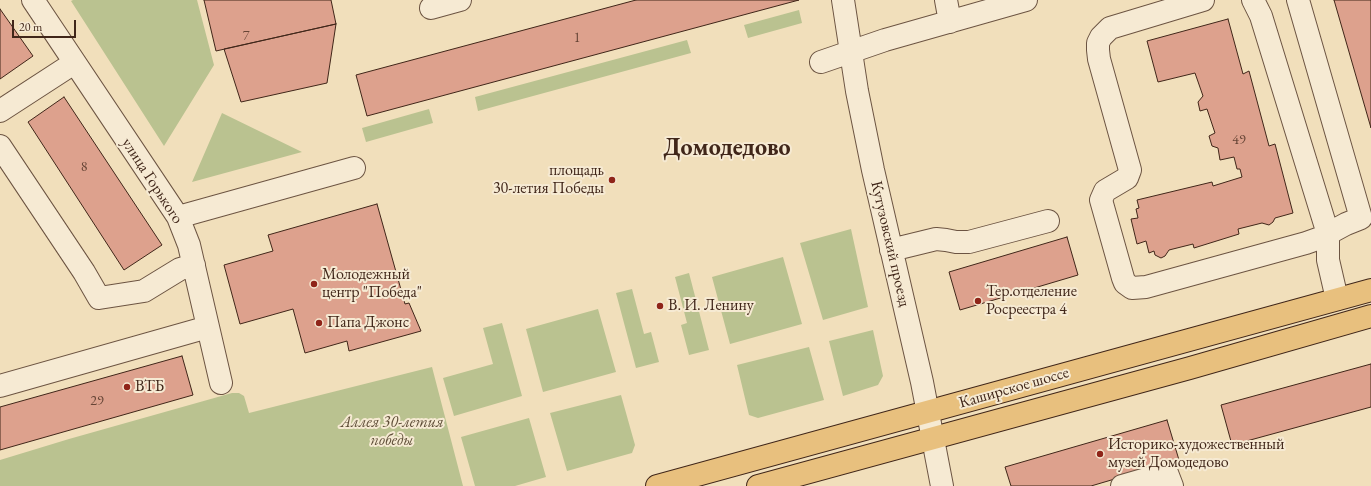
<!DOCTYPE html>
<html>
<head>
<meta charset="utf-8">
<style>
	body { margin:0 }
	#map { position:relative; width:1371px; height:486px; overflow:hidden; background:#f1dfbb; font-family:"EB Garamond",serif }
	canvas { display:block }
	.scale { position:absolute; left:12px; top:20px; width:64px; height:18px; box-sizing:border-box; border:2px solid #402619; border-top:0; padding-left:5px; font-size:12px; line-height:14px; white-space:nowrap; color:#402619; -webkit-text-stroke:3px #f6ead3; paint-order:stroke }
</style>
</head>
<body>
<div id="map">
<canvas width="1371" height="486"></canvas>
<div class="scale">20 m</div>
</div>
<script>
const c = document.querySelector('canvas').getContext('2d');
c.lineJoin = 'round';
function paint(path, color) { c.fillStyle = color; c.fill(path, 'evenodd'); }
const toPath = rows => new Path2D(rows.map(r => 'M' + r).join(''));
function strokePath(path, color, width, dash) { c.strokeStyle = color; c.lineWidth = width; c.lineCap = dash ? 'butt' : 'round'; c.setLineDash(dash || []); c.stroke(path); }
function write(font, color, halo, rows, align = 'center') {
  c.font = font + ' "EB Garamond",serif'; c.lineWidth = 4; c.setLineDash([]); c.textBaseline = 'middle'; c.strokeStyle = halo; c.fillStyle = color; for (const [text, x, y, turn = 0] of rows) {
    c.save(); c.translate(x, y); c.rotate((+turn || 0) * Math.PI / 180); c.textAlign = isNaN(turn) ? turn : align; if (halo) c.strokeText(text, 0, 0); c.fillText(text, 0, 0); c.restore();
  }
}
const green = toPath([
	[73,0,197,0,214,65,164,146,71,1],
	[799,10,802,23,748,38,744,25],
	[687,40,691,53,478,111,475,97],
	[429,109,433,123,366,142,362,128],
	[222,113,302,152,192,182],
	[851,229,868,307,823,320,800,243],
	[783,257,802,324,730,344,712,277],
	[689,273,709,350,689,355,681,325,687,323,675,277],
	[632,289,644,334,651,332,659,362,636,368,616,293],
	[598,309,616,372,543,392,526,329],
	[502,323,522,396,454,416,443,378,493,364,483,328],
	[873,330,883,376,878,385,843,396,829,341],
	[809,347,824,400,758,418,749,415,737,365],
	[432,367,463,486,0,486,0,460,69,439,232,393,239,393,244,396,249,413],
	[621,395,635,445,632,453,567,471,550,413],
	[529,418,546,477,515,486,475,486,461,437]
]);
const building = toPath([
	[204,0,331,0,336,24,216,51,204,0],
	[636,0,799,0,367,116,356,75,636,0],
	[1334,0,1371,0,1371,128,1334,0],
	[0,9,33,56,0,79,0,9],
	[1228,19,1243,74,1249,71,1269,146,1275,144,1293,213,1275,218,1273,222,1269,225,1262,223,1238,229,1239,234,1194,248,1193,244,1169,250,1165,256,1161,258,1155,255,1154,251,1149,253,1146,241,1137,244,1131,219,1138,218,1136,209,1139,208,1137,200,1212,182,1213,186,1242,177,1240,169,1237,169,1234,157,1220,160,1218,148,1212,146,1209,136,1215,133,1207,109,1200,111,1198,102,1203,96,1195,73,1158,82,1147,41,1228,19],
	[336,24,327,83,241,102,224,49,336,24],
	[64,97,162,245,124,270,28,122,64,97],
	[377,204,405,304,409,303,421,331,349,351,347,341,305,353,293,309,240,324,224,265,273,251,268,235,377,204],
	[1067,237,1078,275,960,310,949,272,1067,237],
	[182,356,193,395,0,450,0,407,182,356],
	[1371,364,1371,407,1232,445,1221,405,1371,364],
	[1167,420,1179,460,1091,486,1011,486,1005,467,1167,420]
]);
const minor = toPath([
	[33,0,178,217,189,245,221,383],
	[843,0,857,91,873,170,922,382,942,486],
	[946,0,950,22],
	[1203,0,1110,28,1101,37,1098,43,1098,50,1099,59,1130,170,1127,178,1105,191,1101,200,1123,278,1125,283,1132,288,1146,287,1306,243,1320,238,1346,224,1361,218,1298,0],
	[1253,0,1261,16,1328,234,1328,260,1337,299],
	[431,8,460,0],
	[821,62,885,40,1026,0],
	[0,111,74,63],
	[0,146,84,272,99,298,144,291,180,269,194,265],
	[178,217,354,168],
	[891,250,936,239,946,240,956,242,969,242,1048,221],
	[0,386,208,327],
	[1122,486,1167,473,1172,486]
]);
const major = toPath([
	[657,486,1371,290],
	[758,486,1190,368,1371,316]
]);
const markers = [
	[612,180,4,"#8f2418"],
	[314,284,4,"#8f2418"],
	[978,301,4,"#8f2418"],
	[660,306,4,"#8f2418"],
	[319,323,4,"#8f2418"],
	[127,387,4,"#8f2418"],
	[1100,454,4,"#8f2418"]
];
const numberNames = [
	["7",246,36],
	["1",577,38],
	["49",1239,140],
	["8",84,167],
	["29",97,401]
];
const poiNames = [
	["площадь",604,171,"right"],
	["30-летия Победы",604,189,"right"],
	["Молодежный",322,275],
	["центр \"Победа\"",322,293],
	["Тер.отделение",986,292],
	["Росреестра 4",986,310],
	["В. И. Ленину",668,306],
	["Папа Джонс",327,323],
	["ВТБ",135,387],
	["Историко-художественный",1108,445],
	["музей Домодедово",1108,463]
];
const streetNames = [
	["улица Горького",152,181,57],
	["Кутузовский проезд",890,244,77],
	["Каширское шоссе",1014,388,-16]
];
const parkNames = [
	["Аллея 30-летия",392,423],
	["победы",392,441]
];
const townNames = [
	["Домодедово",727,148]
];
paint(green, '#bac290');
paint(building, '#dda18d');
strokePath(building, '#402619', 1);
strokePath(minor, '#6c5442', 24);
strokePath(major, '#402619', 24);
strokePath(minor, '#f6ead3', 22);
strokePath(major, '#e8c07e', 22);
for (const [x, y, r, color] of markers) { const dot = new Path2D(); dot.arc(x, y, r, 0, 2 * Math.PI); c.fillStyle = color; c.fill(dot); strokePath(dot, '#f6ead3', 1.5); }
write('14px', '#674536', null, numberNames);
write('16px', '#402619', '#f6ead3', poiNames, 'left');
write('16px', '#402619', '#f6ead3', streetNames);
write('italic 16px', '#5e4d37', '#f6ead3', parkNames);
write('bold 24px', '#402619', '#f6ead3', townNames);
</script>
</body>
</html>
